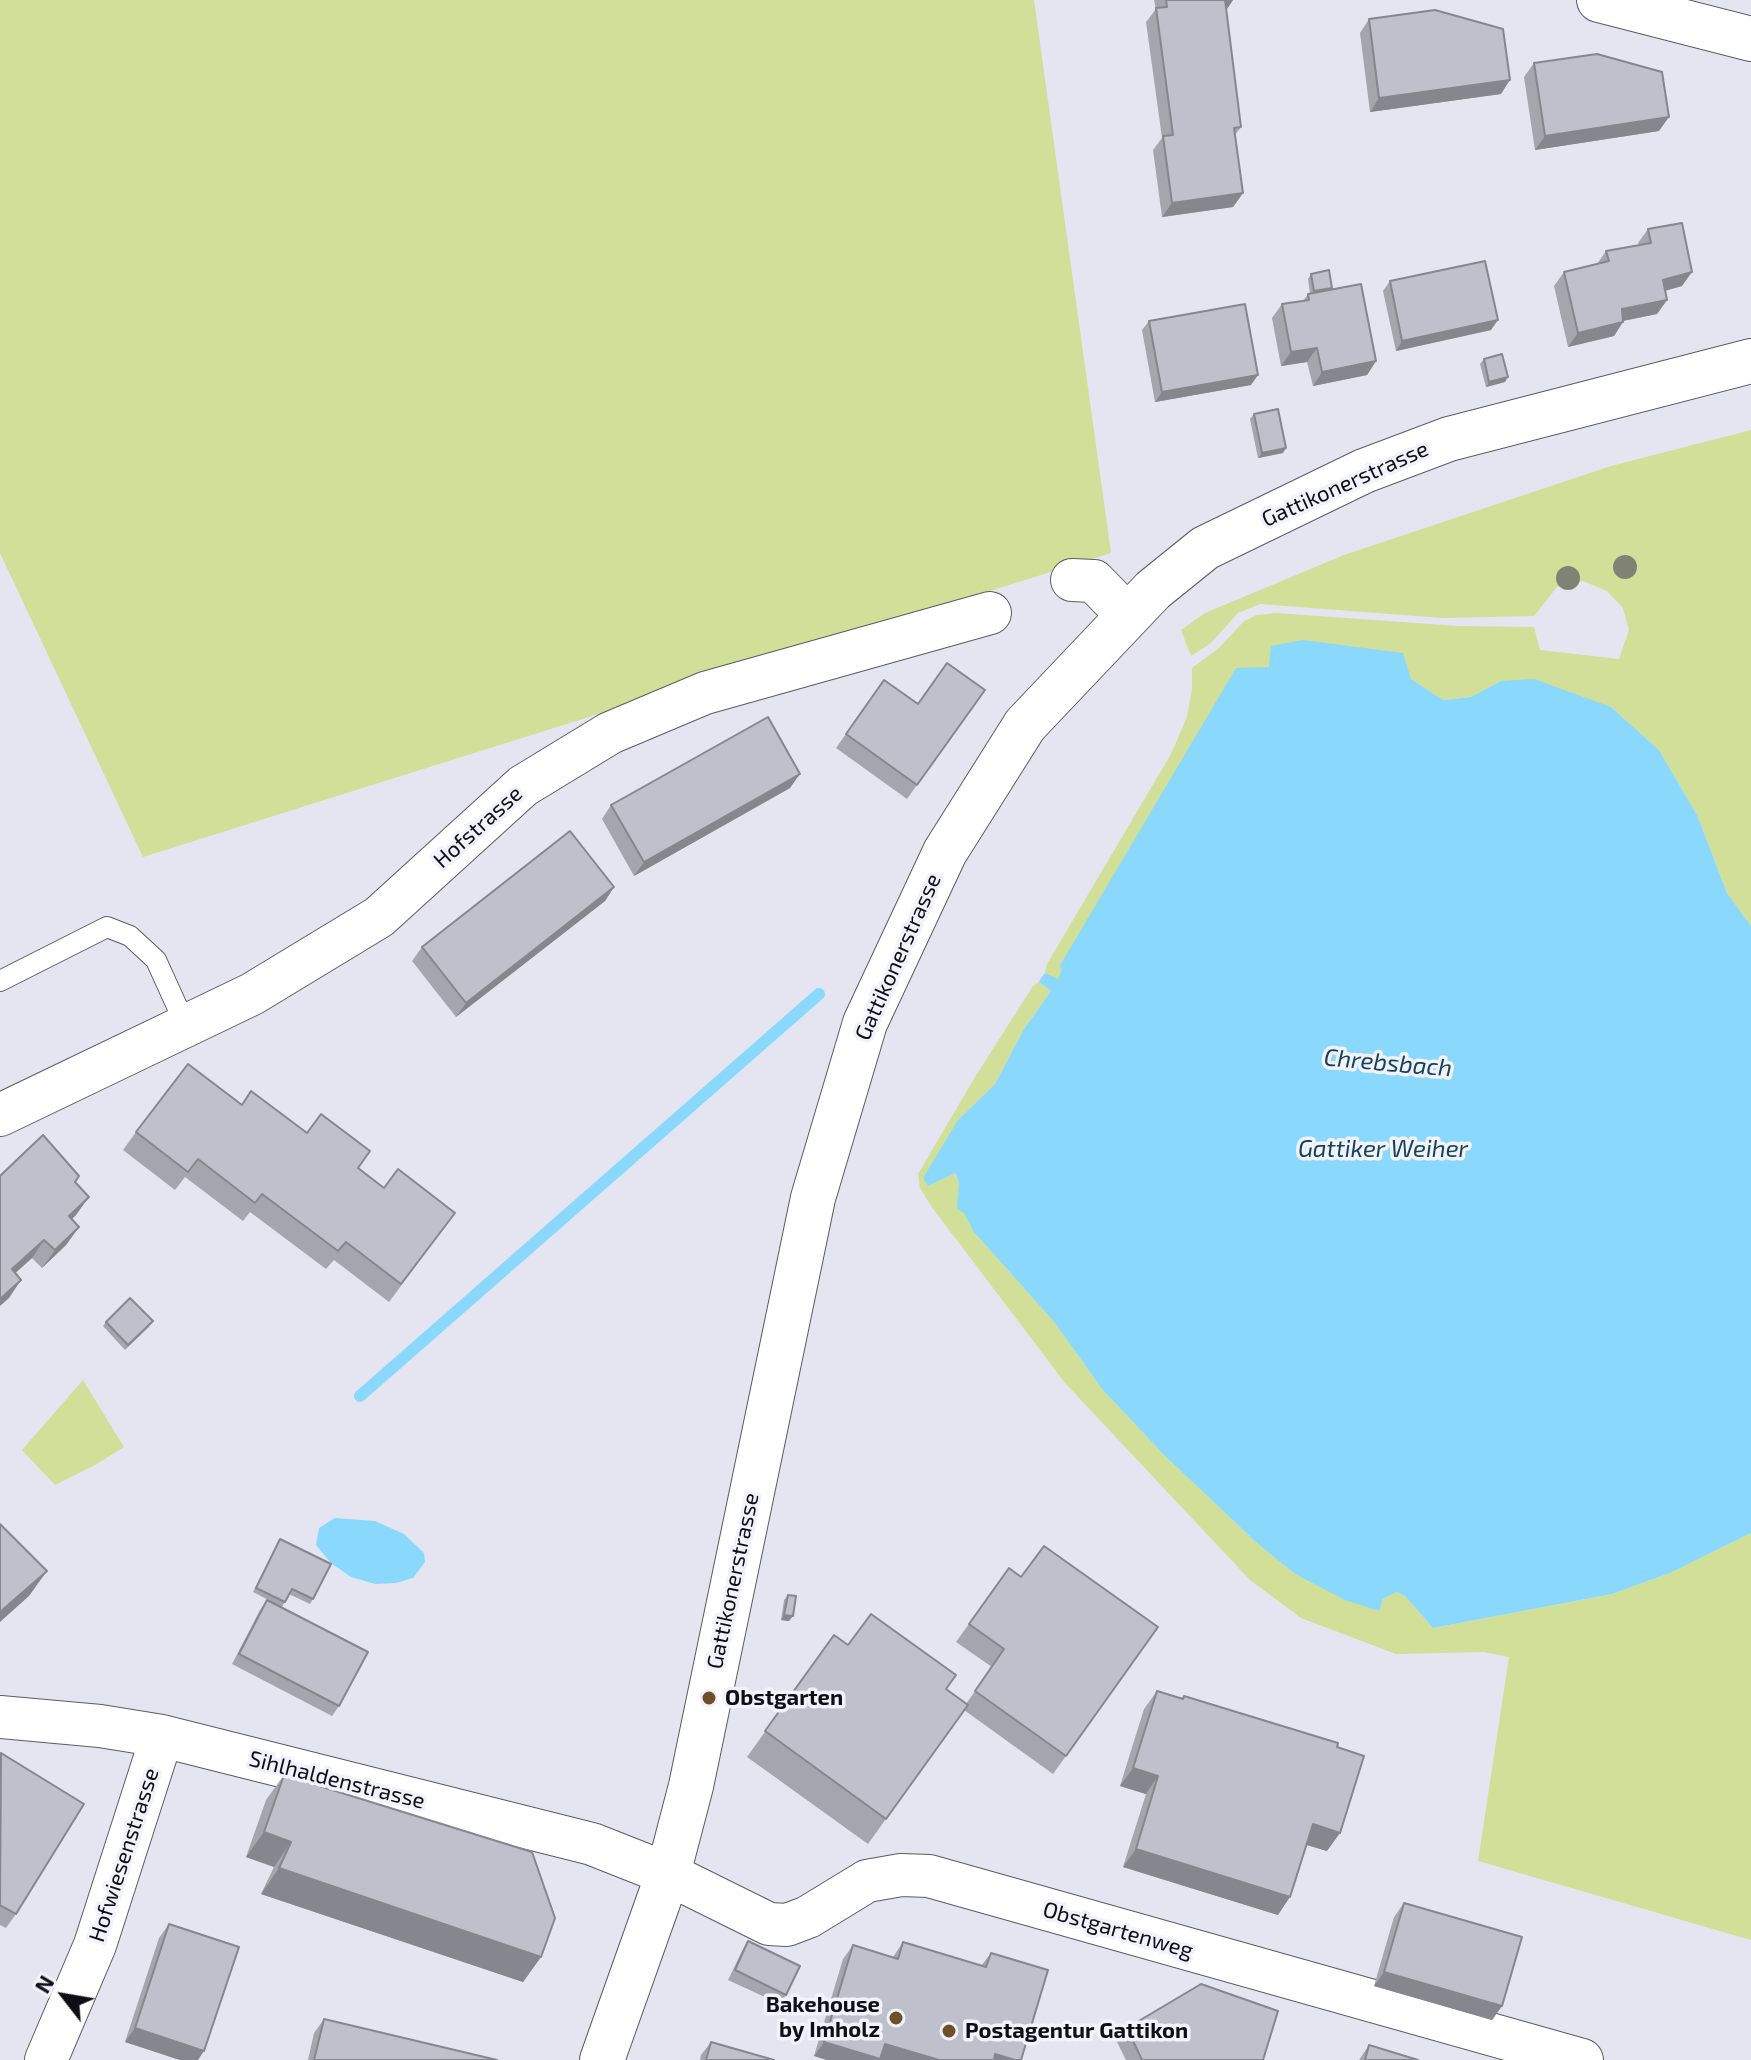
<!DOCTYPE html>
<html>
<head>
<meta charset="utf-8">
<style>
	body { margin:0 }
	#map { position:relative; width:1751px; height:2060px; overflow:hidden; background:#e4e5f1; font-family:"Exo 2",sans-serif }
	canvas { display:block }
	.north { position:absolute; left:24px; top:1956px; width:80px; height:80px; -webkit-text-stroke:6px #f2f2fe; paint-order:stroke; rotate:301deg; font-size:22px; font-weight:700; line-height:32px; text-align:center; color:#0f0f13 }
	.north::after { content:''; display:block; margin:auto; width:28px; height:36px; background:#0f0f13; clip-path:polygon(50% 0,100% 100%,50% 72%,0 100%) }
</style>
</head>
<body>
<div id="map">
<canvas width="1751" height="2060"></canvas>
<div class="north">N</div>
</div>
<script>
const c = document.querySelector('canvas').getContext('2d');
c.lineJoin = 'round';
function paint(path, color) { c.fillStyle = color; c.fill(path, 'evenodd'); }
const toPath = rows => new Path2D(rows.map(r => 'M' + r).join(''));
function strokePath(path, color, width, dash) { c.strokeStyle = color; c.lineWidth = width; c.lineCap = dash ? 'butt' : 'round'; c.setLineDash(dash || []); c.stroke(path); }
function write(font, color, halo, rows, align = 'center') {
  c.font = font + ' "Exo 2",sans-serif'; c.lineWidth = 7; c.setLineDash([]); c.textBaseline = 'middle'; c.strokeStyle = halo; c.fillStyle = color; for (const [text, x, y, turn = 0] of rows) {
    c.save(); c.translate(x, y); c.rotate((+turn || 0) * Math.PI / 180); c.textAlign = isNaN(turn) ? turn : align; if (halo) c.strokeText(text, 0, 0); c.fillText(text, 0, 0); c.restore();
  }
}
const green = toPath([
	[0,0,1034,0,1111,553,143,857,0,553],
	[1751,430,1751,926,1727,893,1697,815,1659,750,1611,707,1501,681,1471,697,1443,700,1411,679,1270,667,1059,967,1062,969,1058,980,1045,973,1047,964,1171,754,1187,717,1192,689,1192,668,1219,648,1243,622,1256,615,1277,613,1457,626,1534,627,1540,650,1619,659,1629,630,1623,608,1607,591,1583,581,1557,587,1534,616,1442,618,1260,604,1238,613,1211,643,1191,656,1181,630,1205,613,1344,555,1611,466],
	[1039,982,1051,991,1024,1029,995,1084,958,1120,928,1186,954,1173,959,1183,964,1212,973,1231,1055,1323,1102,1389,1165,1456,1258,1544,1295,1574,1378,1611,1383,1599,1395,1592,1405,1596,1433,1628,1612,1594,1670,1573,1751,1533,1751,1940,1478,1861,1509,1657,1484,1652,1396,1654,1301,1618,1250,1580,1065,1383,931,1206,920,1188,918,1174,975,1077,1033,986],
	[83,1380,124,1447,95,1465,55,1485,22,1450]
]);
const water = toPath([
	[1303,640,1403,653,1411,679,1443,700,1471,697,1501,681,1534,679,1611,707,1659,750,1697,815,1727,893,1751,926,1751,1533,1670,1573,1612,1594,1433,1628,1405,1596,1396,1592,1383,1599,1379,1611,1345,1600,1295,1574,1258,1544,1165,1456,1102,1389,1055,1323,973,1231,964,1213,957,1209,959,1183,955,1173,928,1186,923,1178,958,1120,995,1084,1024,1029,1051,991,1039,982,1041,978,1045,973,1058,979,1062,969,1059,967,1236,668,1269,667,1271,646],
	[335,1518,375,1521,404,1534,424,1553,425,1562,413,1578,396,1583,375,1584,351,1577,331,1563,316,1545,319,1528]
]);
const stream = toPath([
	[360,1396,819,994]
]);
const service = toPath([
	[0,981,107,927,130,936,156,960,185,1024]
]);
const minor = toPath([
	[1072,580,1094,581,1128,616],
	[0,1115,252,994,379,917,523,786,610,733,705,693,990,613],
	[0,1717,100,1726,162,1736,592,1844,668,1874,769,1924,787,1925,808,1917,867,1881,901,1875,929,1876,1582,2060],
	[46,2060,95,1945,162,1736]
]);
const secondary = toPath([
	[1599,0,1751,39],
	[602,2060,668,1874,691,1786,813,1198,865,1023,945,852,1025,725,1153,590,1205,548,1364,471,1449,439,1751,361]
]);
const trees = [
	[1625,567],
	[1568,578]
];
const wall = toPath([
	[1154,0,1233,0,1226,10,1241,127,1235,135,1243,193,1233,207,1162,217,1153,150,1162,138,1146,22,1156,9],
	[1369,19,1501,94,1370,112,1360,33],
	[1534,63,1659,131,1535,150,1524,77],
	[1648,229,1682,286,1665,291,1667,300,1657,314,1623,321,1614,336,1568,347,1554,286,1564,272,1597,264,1606,251,1639,245,1638,243],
	[1311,274,1332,288,1376,361,1367,375,1313,386,1307,362,1281,366,1272,318,1282,304,1303,301,1308,294,1310,293,1308,279],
	[1390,281,1491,330,1396,351,1383,291],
	[1149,321,1251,385,1155,402,1142,330],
	[1484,359,1505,382,1486,387,1480,364],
	[1254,414,1283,453,1258,458,1250,419],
	[884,680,918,704,985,690,907,799,836,748],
	[790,788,634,876,602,819,611,805],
	[614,887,605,901,456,1017,412,961,422,947],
	[242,1105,307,1133,359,1168,384,1188,455,1213,389,1302,334,1260,326,1269,250,1212,243,1221,185,1177,175,1190,123,1150,136,1132],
	[0,1176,75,1182,76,1215,72,1219,79,1227,66,1245,42,1268,32,1258,15,1273,9,1298],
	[106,1322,150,1326,125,1350,103,1326],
	[280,1539,313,1599,310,1604,289,1594,282,1607,253,1592],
	[1009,1568,1021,1577,1158,1627,1053,1774,964,1710,868,1844,747,1757,834,1635,848,1645,946,1689,966,1704,992,1667,956,1642],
	[788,1595,789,1621,781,1620,784,1600],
	[267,1600,339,1706,332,1716,232,1664,260,1610],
	[1157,1691,1182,1698,1184,1696,1327,1851,1307,1845,1278,1915,1123,1867,1146,1794,1120,1786,1144,1709],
	[0,1754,16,1914,6,1928,0,1925],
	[284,1775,541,1957,523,1982,261,1894,274,1867,246,1857,266,1800],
	[1404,1903,1502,2006,1492,2020,1374,1986,1394,1917],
	[169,1924,198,2060,180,2060,125,2042,159,1938],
	[748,1941,786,1995,780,2004,728,1980,742,1951],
	[903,1942,981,1966,991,1953,1021,2060,827,2060,814,2056,843,1959,853,1945,893,1957],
	[324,2019,497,2060,308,2060,314,2033],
	[1127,2028,1263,2060,1126,2060,1117,2042],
	[711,2042,774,2060,700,2060,701,2055],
	[1369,2045,1418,2060,1359,2060]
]);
const shadedWall = toPath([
	[1224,0,1233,0,1225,12],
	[1510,80,1501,94,1370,112,1379,98],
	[1669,117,1659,131,1535,150,1545,136],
	[1243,193,1233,207,1162,217,1172,203],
	[1692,272,1682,286,1653,294,1663,280],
	[1667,300,1657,314,1612,323,1622,309],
	[1498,320,1491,330,1396,351,1402,341],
	[1623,322,1614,336,1568,347,1578,333],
	[1317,348,1307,362,1281,366,1291,352],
	[1376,361,1367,375,1313,386,1322,372],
	[1258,375,1251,385,1155,402,1162,392],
	[1508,377,1505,382,1486,387,1489,382],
	[1286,448,1283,453,1258,458,1262,453],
	[800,774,790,788,634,876,644,862],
	[614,887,605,901,456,1017,466,1003],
	[89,1197,76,1215,56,1234,69,1216],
	[79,1227,66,1245,42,1268,55,1250],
	[44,1240,32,1258,0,1287,12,1269],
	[21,1280,9,1298,0,1306,0,1299],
	[47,1571,29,1596,0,1622,0,1612],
	[784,1615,793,1616,789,1621,781,1620],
	[1133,1768,1158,1776,1146,1794,1120,1786],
	[1313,1824,1340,1833,1327,1851,1300,1843],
	[264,1832,291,1842,274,1867,246,1857],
	[1136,1849,1290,1897,1278,1915,1123,1867],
	[279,1868,541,1957,523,1982,261,1894],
	[1384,1972,1502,2006,1492,2020,1374,1986],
	[135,2028,204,2051,198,2060,180,2060,125,2042],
	[824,2042,885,2044,939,2060,827,2060,814,2056],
	[995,2054,1015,2060,991,2060]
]);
const building = toPath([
	[1166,0,1225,0,1241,127,1234,128,1243,193,1172,203,1163,136,1173,135,1156,8,1167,7,1166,0],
	[1435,10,1503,29,1510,80,1379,98,1369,19,1435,10],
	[1597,54,1662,72,1669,117,1545,136,1534,63,1597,54],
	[1682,223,1692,272,1663,280,1667,300,1622,309,1623,322,1578,333,1564,272,1609,261,1606,251,1651,243,1648,229,1682,223],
	[1485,261,1498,320,1402,341,1390,281,1485,261],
	[1329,270,1332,288,1314,291,1311,274,1329,270],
	[1361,284,1376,361,1322,372,1317,348,1291,352,1282,304,1309,300,1308,294,1361,284],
	[1245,304,1258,375,1162,392,1149,321,1245,304],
	[1502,354,1508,377,1489,382,1484,359,1502,354],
	[1278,409,1286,448,1262,453,1254,414,1278,409],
	[947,663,985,690,917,785,846,734,884,680,918,704,947,663],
	[768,717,800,774,644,862,611,805,768,717],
	[570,831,614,887,466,1003,422,947,570,831],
	[188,1064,242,1105,251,1091,307,1133,321,1114,370,1151,358,1168,384,1188,398,1169,455,1213,401,1284,346,1242,338,1251,262,1194,255,1203,198,1159,188,1172,136,1132,188,1064],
	[43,1135,79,1176,75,1182,89,1197,69,1216,79,1227,55,1250,44,1240,12,1269,21,1280,0,1299,0,1176,43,1135],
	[130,1298,153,1321,128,1345,106,1322,130,1298],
	[0,1524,47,1571,0,1612,0,1524],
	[280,1539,331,1564,313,1599,292,1589,285,1602,256,1588,280,1539],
	[1044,1546,1158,1627,1066,1756,975,1691,1004,1649,969,1624,1009,1568,1021,1577,1044,1546],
	[788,1595,796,1596,793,1616,784,1615,788,1595],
	[267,1600,368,1652,339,1706,239,1654,267,1600],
	[871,1614,956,1675,946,1689,968,1705,886,1819,765,1731,834,1635,848,1645,871,1614],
	[1157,1691,1183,1699,1184,1696,1338,1743,1337,1747,1364,1756,1340,1833,1313,1824,1290,1897,1136,1849,1158,1776,1133,1768,1157,1691],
	[1,1753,84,1804,16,1914,0,1905,1,1753],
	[284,1775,532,1852,555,1918,541,1957,279,1868,291,1842,264,1832,284,1775],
	[1404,1903,1522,1937,1502,2006,1384,1972,1404,1903],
	[169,1924,239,1947,204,2051,135,2028,169,1924],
	[748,1941,800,1966,786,1995,735,1970,748,1941],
	[903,1942,986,1967,991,1953,1048,1970,1021,2060,1015,2060,995,2054,994,2060,939,2060,885,2044,880,2059,824,2042,853,1945,898,1959,903,1942],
	[1201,1984,1278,2011,1263,2060,1142,2060,1127,2028,1201,1984],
	[324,2019,497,2060,314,2060,324,2019],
	[711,2042,774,2060,706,2060,711,2042],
	[1369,2045,1418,2060,1365,2060,1369,2045]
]);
const markers = [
	[709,1698,8,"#6f4f25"],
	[896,2018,8,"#6f4f25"],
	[949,2031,8,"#6f4f25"]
];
const streetNames = [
	["Gattikonerstrasse",1345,484,-24],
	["Hofstrasse",478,827,-42],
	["Gattikonerstrasse",898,957,-66],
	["Gattikonerstrasse",733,1581,-78],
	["Sihlhaldenstrasse",337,1780,14],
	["Hofwiesenstrasse",124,1855,-72],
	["Obstgartenweg",1118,1930,16]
];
const poiNames = [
	["Obstgarten",725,1698],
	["Bakehouse",880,2005,"right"],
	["by Imholz",880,2030,"right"],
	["Postagentur Gattikon",965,2031]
];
const waterNames = [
	["Chrebsbach",1388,1063,5],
	["Gattiker Weiher",1383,1149]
];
paint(green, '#d1df98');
paint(water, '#8ad9fc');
strokePath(stream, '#8ad9fc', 12);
strokePath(service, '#5b5b66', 22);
strokePath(minor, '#5b5b66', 44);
strokePath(secondary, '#5b5b66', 46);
strokePath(service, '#fff', 20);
strokePath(minor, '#fff', 42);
strokePath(secondary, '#fff', 44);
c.fillStyle = '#808374';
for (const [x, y] of trees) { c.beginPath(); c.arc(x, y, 12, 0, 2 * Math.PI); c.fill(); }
paint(wall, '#a5a5af');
paint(shadedWall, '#86868f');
paint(building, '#c0c0cc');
strokePath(building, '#86868f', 2);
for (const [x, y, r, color] of markers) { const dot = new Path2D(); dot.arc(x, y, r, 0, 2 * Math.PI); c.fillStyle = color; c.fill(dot); strokePath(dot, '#f2f2fe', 3); }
write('22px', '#0f0f13', '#f2f2fe', streetNames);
write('bold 22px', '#0f0f13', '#f2f2fe', poiNames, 'left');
write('italic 24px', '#164456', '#f2f2fe', waterNames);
</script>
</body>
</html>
